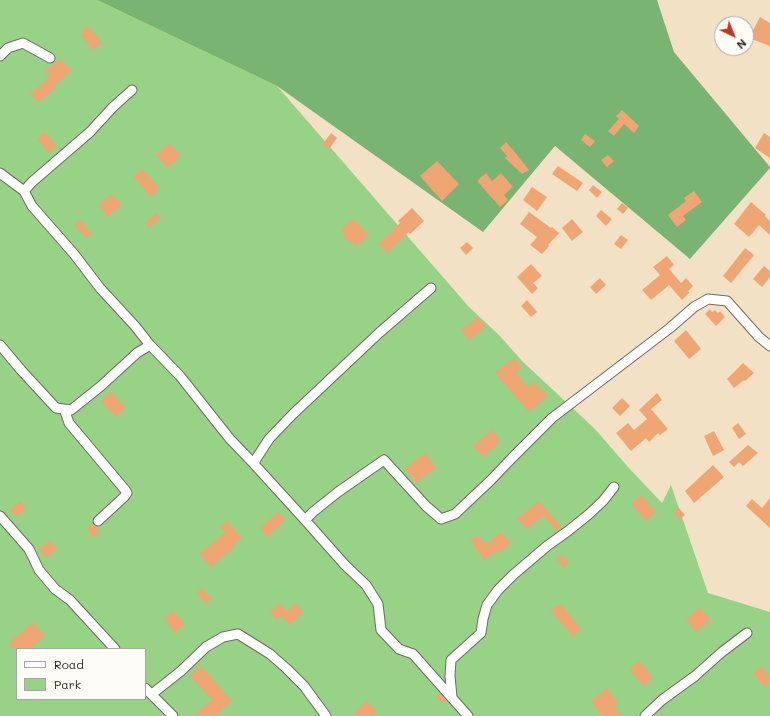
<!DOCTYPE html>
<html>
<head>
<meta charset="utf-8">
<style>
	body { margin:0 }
	#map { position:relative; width:770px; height:716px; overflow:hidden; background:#f3e1c6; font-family:Mali,sans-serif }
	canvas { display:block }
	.legend { position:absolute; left:16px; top:648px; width:130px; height:52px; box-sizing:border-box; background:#fdfcf7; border:1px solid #a9a8a5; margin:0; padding:5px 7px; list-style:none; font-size:12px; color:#2b2b2b }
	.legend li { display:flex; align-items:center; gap:8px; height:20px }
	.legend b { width:20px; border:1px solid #a9a8a5 }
	.north { position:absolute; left:714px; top:16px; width:40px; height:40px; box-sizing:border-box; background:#fdfcf7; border:1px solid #a9a8a5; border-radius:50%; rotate:137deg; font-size:11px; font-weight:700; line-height:16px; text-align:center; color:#2b2b2b }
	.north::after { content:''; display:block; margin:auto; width:14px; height:18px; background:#c8321e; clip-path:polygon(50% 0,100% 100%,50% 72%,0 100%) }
</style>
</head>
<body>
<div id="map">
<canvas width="770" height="716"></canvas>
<ul class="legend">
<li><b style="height:5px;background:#fff"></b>Road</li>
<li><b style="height:11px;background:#98d286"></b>Park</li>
</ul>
<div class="north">N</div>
</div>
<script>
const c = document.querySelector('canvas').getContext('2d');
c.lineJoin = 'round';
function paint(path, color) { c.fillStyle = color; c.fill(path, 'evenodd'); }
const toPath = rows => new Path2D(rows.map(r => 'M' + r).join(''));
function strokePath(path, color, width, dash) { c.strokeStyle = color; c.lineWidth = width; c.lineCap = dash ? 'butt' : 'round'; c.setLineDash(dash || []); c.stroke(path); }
const green = toPath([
	[0,0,97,0,277,86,469,307,499,335,522,361,595,429,628,467,662,503,671,485,708,593,770,612,770,716,0,716],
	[17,649,145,649,145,699,17,699]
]);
const forest = toPath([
	[97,0,657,0,674,52,770,167,770,168,690,259,555,146,483,232,277,86]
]);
const building = toPath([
	[760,17,770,23,770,46,749,38],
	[88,26,102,43,93,50,81,35,84,33,82,31],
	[60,59,72,71,54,86,56,88,38,103,30,94,50,77,45,72],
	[622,110,639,126,634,133,624,124,614,136,608,131,619,119,616,116],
	[45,132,57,146,49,153,37,139],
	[331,133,337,138,329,149,322,145],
	[764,133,770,137,770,158,755,148],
	[585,134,595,141,590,147,581,140],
	[506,142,513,150,529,170,522,174,505,158,507,156,500,148],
	[169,143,181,156,168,168,156,155],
	[608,155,614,161,607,167,601,160],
	[437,161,459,184,442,201,420,176],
	[558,166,583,183,577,191,552,174],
	[142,169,160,189,151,197,133,176],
	[486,173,492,181,501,173,513,187,504,195,508,200,500,207,478,182,478,180],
	[593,185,602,192,597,198,589,190],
	[532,187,547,197,537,211,523,200],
	[694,191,702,202,683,216,686,220,677,227,668,215,686,201,684,198],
	[111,194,122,205,108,217,99,205],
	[751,202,766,215,765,216,770,221,770,235,759,225,749,237,734,224],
	[622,203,628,208,623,214,617,209],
	[412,208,424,221,410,234,409,232,387,253,379,244,400,223,398,221],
	[601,210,612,219,606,226,596,216],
	[529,212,551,228,552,227,559,233,548,245,549,246,542,254,530,245,537,237,520,224],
	[157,213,161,218,149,228,145,223],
	[353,219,369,235,357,246,352,242,350,243,343,236,345,234,341,230],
	[572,219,583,232,572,241,562,228],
	[80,220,92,234,87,238,74,225],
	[621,235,628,240,621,249,614,244],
	[467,242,473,248,466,255,460,248],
	[745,248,754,255,731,283,723,276],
	[667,256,674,265,669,269,681,283,686,278,693,286,688,291,689,293,682,300,669,285,651,300,642,290,660,275,653,267],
	[531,264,542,276,533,283,538,288,532,294,517,277],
	[764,266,770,271,770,277,762,287,753,279],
	[600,278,606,285,596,294,590,287],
	[527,300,537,312,531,317,521,306],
	[710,309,712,312,715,310,718,313,720,311,725,317,716,326,705,314],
	[478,317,486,327,469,340,461,330],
	[686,330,701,349,689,359,674,341],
	[515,358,522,368,516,373,528,387,534,382,542,391,543,390,548,396,529,412,503,382,502,382,495,372],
	[743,363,754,373,745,381,744,380,734,388,727,379],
	[111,392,126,408,116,417,101,401],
	[657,393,662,400,651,409,668,429,660,435,658,433,649,442,646,438,631,451,616,433,628,423,634,430,647,419,639,410],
	[622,398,630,406,620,416,612,408],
	[738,423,746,434,739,439,732,428],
	[492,430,500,440,498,442,499,443,484,456,483,455,482,456,473,446],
	[714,431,724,450,713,456,704,436],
	[748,445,758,453,743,466,739,462,734,467,729,462],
	[425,453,436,468,416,483,405,468],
	[713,465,724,477,694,503,685,491],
	[641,495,656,512,646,521,631,504],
	[770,498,770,528,746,506,752,499,762,508],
	[20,501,26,508,16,517,10,510],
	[539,501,562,528,557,531,543,516,527,529,517,519],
	[679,508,685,515,679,520,674,513],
	[278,512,286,520,267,537,260,528],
	[227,521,242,538,233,546,234,548,211,567,199,554,225,533,220,527],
	[93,523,100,531,93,537,87,529],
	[501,532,511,543,501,552,498,551,484,560,470,540,477,536,479,539,481,537,486,545],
	[51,541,57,550,45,558,39,548],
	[561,554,569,563,564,568,556,559],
	[201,588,212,599,206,604,196,593],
	[279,603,287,611,295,603,303,612,290,625,281,616,277,620,270,612],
	[561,604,581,629,573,636,550,610],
	[699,607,711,619,697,632,686,620],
	[173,611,185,624,175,633,164,619],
	[33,622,45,636,31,649,14,649,9,643],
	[640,661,653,678,643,686,629,669],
	[201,666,232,701,215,716,193,716,212,700,190,676],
	[761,666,770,676,770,682,765,687,753,674],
	[607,688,618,703,614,706,622,716,602,716,591,701],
	[440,693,446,700,442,703,436,697],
	[366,701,377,711,373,716,352,716]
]);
const street = toPath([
	[0,56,8,48,23,43,50,58],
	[132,90,113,107,90,132,32,182,24,191,32,206,74,254,100,288,135,326,150,345],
	[0,173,24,191],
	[0,345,21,370,56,408,71,410,101,386,137,353,150,345,180,376,230,439,254,464],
	[64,409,69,423,126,491,127,493,124,497,98,521],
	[0,516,29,549,39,570,55,589,70,600,115,649],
	[305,520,254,464,256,459,269,439,293,414,379,333,431,288],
	[145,688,173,716],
	[152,694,181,671,206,647,223,637,238,634,270,654,287,669,304,686,326,716],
	[452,697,450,676,451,660,481,633,483,619,487,605,498,590,513,575,547,546,568,531,588,515,603,501,614,487],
	[468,716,413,654,399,649,381,630,378,604,366,585,345,565,305,520,313,512,338,492,384,460,426,506,441,519,455,514,491,480,512,458,552,418,670,328,694,307,708,299,727,301,759,337,770,346],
	[645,716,662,700,695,676,722,652,747,633]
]);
paint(green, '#98d286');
paint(forest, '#7ab473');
paint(building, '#efa672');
strokePath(street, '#716b61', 11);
strokePath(street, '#fff', 9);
</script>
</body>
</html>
